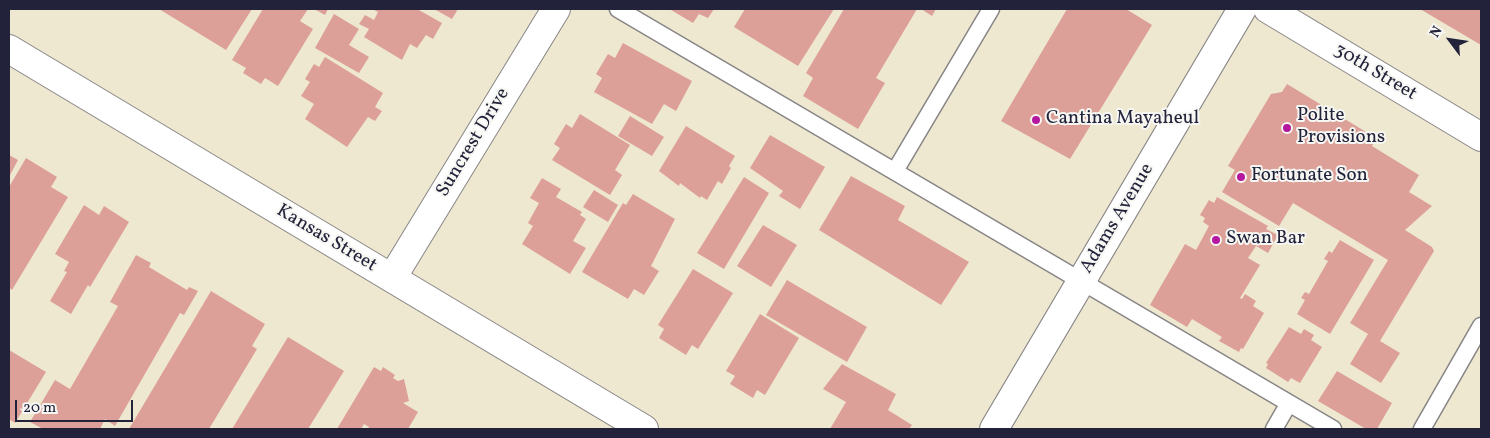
<!DOCTYPE html>
<html>
<head>
<meta charset="utf-8">
<style>
	body { margin:0 }
	#map { position:relative; width:1490px; height:438px; overflow:hidden; background:#eee8d0; font-family:Vollkorn,serif }
	canvas { display:block }
	.frame { position:absolute; inset:0; border:10px solid #22223b; pointer-events:none }
	.north { position:absolute; left:1425px; top:15px; width:50px; height:50px; -webkit-text-stroke:4px #f6f6f2; paint-order:stroke; rotate:301deg; font-size:14px; font-weight:700; line-height:20px; text-align:center; color:#22223b }
	.north::after { content:''; display:block; margin:auto; width:18px; height:22px; background:#22223b; clip-path:polygon(50% 0,100% 100%,50% 72%,0 100%) }
	.scale { position:absolute; left:15px; top:400px; width:118px; height:22px; box-sizing:border-box; border:2px solid #22223b; border-top:0; padding-left:6px; font-size:15px; line-height:18px; white-space:nowrap; color:#22223b; -webkit-text-stroke:4px #f6f6f2; paint-order:stroke }
</style>
</head>
<body>
<div id="map">
<canvas width="1490" height="438"></canvas>
<div class="frame"></div>
<div class="north">N</div>
<div class="scale">20 m</div>
</div>
<script>
const c = document.querySelector('canvas').getContext('2d');
c.lineJoin = 'round';
function paint(path, color) { c.fillStyle = color; c.fill(path, 'evenodd'); }
const toPath = rows => new Path2D(rows.map(r => 'M' + r).join(''));
function strokePath(path, color, width, dash) { c.strokeStyle = color; c.lineWidth = width; c.lineCap = dash ? 'butt' : 'round'; c.setLineDash(dash || []); c.stroke(path); }
function write(font, color, halo, rows, align = 'center') {
  c.font = font + ' Vollkorn,serif'; c.lineWidth = 4; c.setLineDash([]); c.textBaseline = 'middle'; c.strokeStyle = halo; c.fillStyle = color; for (const [text, x, y, turn = 0] of rows) {
    c.save(); c.translate(x, y); c.rotate((+turn || 0) * Math.PI / 180); c.textAlign = isNaN(turn) ? turn : align; if (halo) c.strokeText(text, 0, 0); c.fillText(text, 0, 0); c.restore();
  }
}
const building = toPath([
	[159,9,252,9,226,50],
	[263,9,308,9,300,21,313,29,278,86,265,78,261,84,243,73,246,68,232,60],
	[314,9,328,9,325,15],
	[372,9,417,9,442,23,433,39,426,35,417,48,410,44,402,60,364,37,369,29,359,24,365,15,374,20,378,12],
	[434,9,458,9,452,19],
	[672,9,714,9,708,18,699,14,693,23,671,10],
	[745,9,834,9,798,66,734,27],
	[844,9,917,9,876,78,885,83,858,129,803,96,813,78,806,73],
	[921,9,936,9,932,16],
	[1067,9,1126,9,1152,25,1070,159,1001,121],
	[1420,9,1481,9,1481,45],
	[334,14,359,29,349,45,369,57,359,73,315,48],
	[623,43,692,81,676,111,664,104,652,124,594,92,602,78,596,74,608,54,615,58],
	[325,57,383,93,375,107,382,111,375,121,368,117,347,147,305,119,314,104,301,96,310,82,305,79,314,64,319,67],
	[1287,84,1376,138,1372,146,1419,175,1409,192,1432,206,1405,230,1432,247,1434,251,1380,341,1400,353,1381,383,1350,364,1368,334,1350,323,1388,260,1293,203,1279,226,1222,192,1235,170,1228,166,1271,94,1282,92],
	[580,114,630,145,615,170,622,175,610,195,552,160,560,148,554,144,566,124,572,128],
	[630,116,664,137,652,156,618,136],
	[686,126,735,156,729,166,731,168,722,184,718,181,707,200,701,196,700,198,680,183,679,186,659,171],
	[770,135,825,167,800,209,779,196,783,191,750,168],
	[9,155,18,160,9,177],
	[26,158,57,177,51,187,68,197,12,290,9,287,9,187],
	[851,176,905,206,898,220,969,262,941,305,819,230],
	[744,177,769,193,724,269,697,253],
	[542,178,561,189,556,197,582,212,580,215,586,219,573,241,586,248,570,274,522,244,533,226,528,223,539,203,530,198],
	[594,190,618,205,608,222,583,207],
	[633,194,675,219,651,266,659,271,644,295,634,289,628,299,582,272,623,203,626,205],
	[1217,197,1268,226,1266,229,1278,235,1268,253,1256,246,1248,258,1260,265,1240,298,1242,299,1245,294,1256,301,1253,306,1264,313,1243,349,1241,348,1239,352,1219,341,1222,337,1192,319,1187,327,1150,305,1185,244,1196,250,1209,226,1203,222,1205,218,1200,215,1209,200,1214,203],
	[84,205,99,215,104,206,129,222,90,287,88,285,71,314,50,301,67,272,64,271,69,262,55,254],
	[763,225,797,245,771,287,737,266],
	[1340,240,1374,260,1330,334,1297,314,1305,300,1301,298,1305,292,1309,294,1328,261,1324,259,1329,251,1332,253],
	[136,255,151,263,149,267,187,290,189,287,198,291,184,315,180,313,115,426,105,419,100,429,43,429,30,422,55,380,70,389,118,306,110,302],
	[693,269,733,293,698,349,692,345,686,355,659,338,664,329,658,325],
	[787,280,867,327,847,362,766,315],
	[211,291,265,324,252,346,257,349,209,429,129,429],
	[760,314,799,338,765,395,757,390,753,398,730,384,735,376,726,371],
	[1289,327,1301,334,1304,329,1314,335,1311,340,1322,347,1300,383,1291,378,1288,382,1266,368,1268,364,1266,363],
	[288,337,344,371,308,429,232,429],
	[9,350,46,372,15,423,9,419],
	[842,364,896,394,888,410,912,425,909,429,830,429,846,402,823,389],
	[374,367,381,371,383,367,395,375,393,378,398,381,404,379,409,401,403,403,418,412,408,429,368,429,369,427,364,424,361,429,337,429],
	[1337,371,1392,403,1377,429,1366,429,1318,401]
]);
const service = toPath([
	[618,9,1333,429],
	[895,171,991,9],
	[1274,429,1289,403],
	[1422,429,1481,326]
]);
const minor = toPath([
	[392,278,556,9]
]);
const tertiary = toPath([
	[9,49,644,429]
]);
const secondary = toPath([
	[1268,9,1481,137],
	[994,429,1242,9]
]);
const markers = [
	[1036,120,5,"#b5179e"],
	[1287,128,5,"#b5179e"],
	[1241,177,5,"#b5179e"],
	[1216,240,5,"#b5179e"]
];
const streetNames = [
	["30th Street",1375,73,31],
	["Suncrest Drive",474,143,-59],
	["Adams Avenue",1118,219,-59],
	["Kansas Street",326,239,31]
];
const poiNames = [
	["Polite",1297,117],
	["Provisions",1297,139],
	["Cantina Mayaheul",1046,120],
	["Fortunate Son",1251,177],
	["Swan Bar",1226,240]
];
paint(building, '#dda098');
strokePath(service, '#888586', 19);
strokePath(minor, '#888586', 30);
strokePath(tertiary, '#888586', 30);
strokePath(secondary, '#888586', 30);
strokePath(service, '#fff', 16);
strokePath(minor, '#fff', 28);
strokePath(tertiary, '#fff', 28);
strokePath(secondary, '#fff', 28);
for (const [x, y, r, color] of markers) { const dot = new Path2D(); dot.arc(x, y, r, 0, 2 * Math.PI); c.fillStyle = color; c.fill(dot); strokePath(dot, '#f6f6f2', 2); }
write('19px', '#22223b', '#f6f6f2', streetNames);
write('19px', '#22223b', '#f6f6f2', poiNames, 'left');
</script>
</body>
</html>
